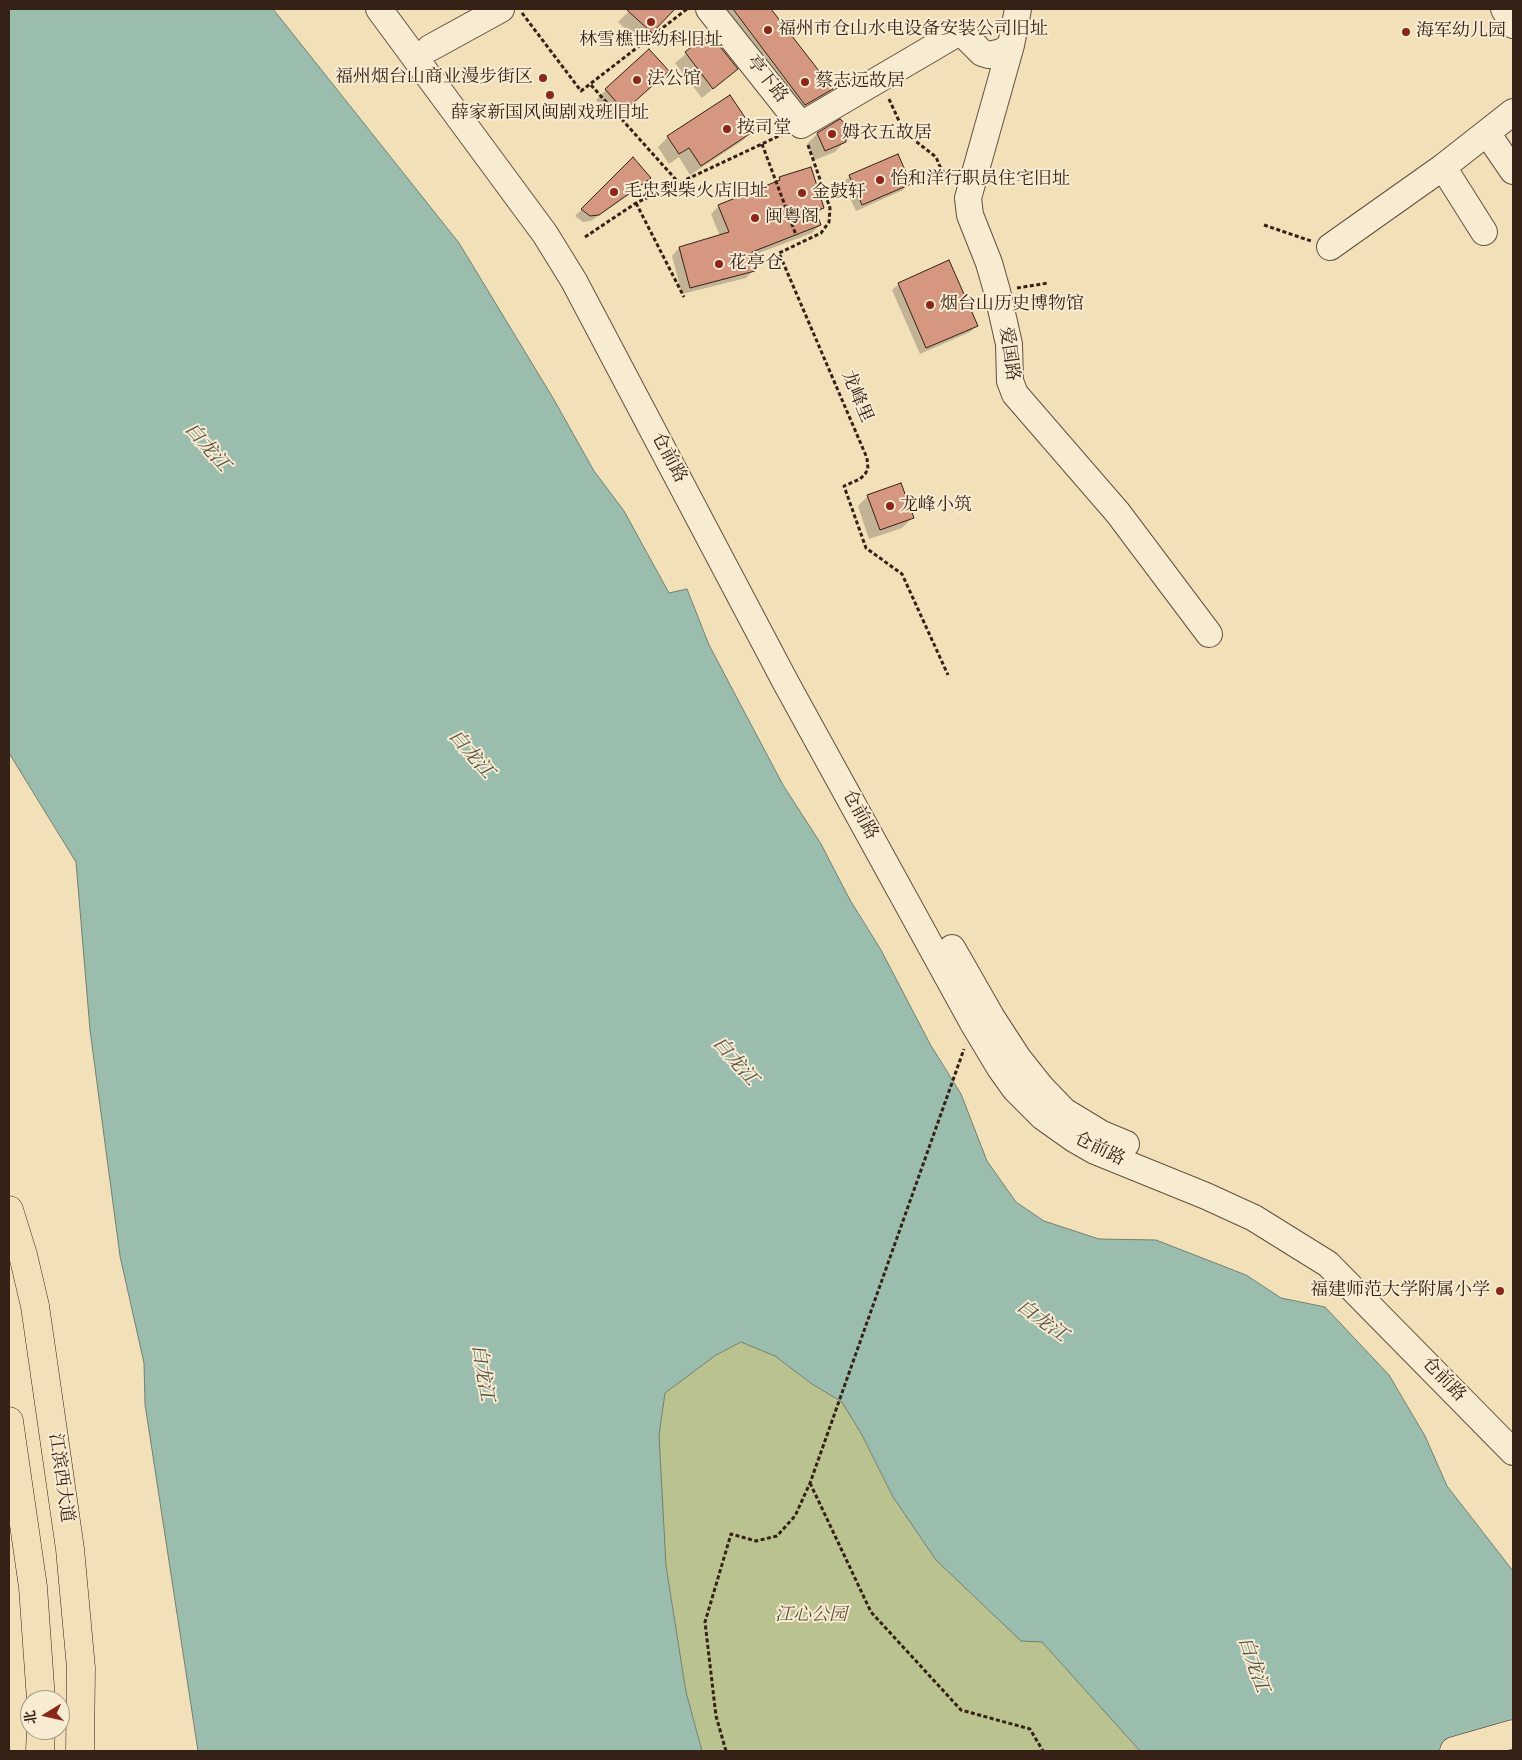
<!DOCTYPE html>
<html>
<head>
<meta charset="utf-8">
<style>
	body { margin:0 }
	#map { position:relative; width:1522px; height:1760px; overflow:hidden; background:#f2e0b9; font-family:"IM FELL English","Noto Serif SC",serif }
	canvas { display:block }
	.frame { position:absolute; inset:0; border:10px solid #352116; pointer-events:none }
	.north { position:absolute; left:20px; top:1690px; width:50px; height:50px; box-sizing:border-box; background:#f7ebd2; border:1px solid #a99a87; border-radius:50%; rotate:261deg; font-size:14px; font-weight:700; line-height:20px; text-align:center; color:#352116 }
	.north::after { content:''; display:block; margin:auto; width:18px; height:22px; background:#8f2418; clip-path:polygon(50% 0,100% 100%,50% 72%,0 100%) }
</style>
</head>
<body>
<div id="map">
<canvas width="1522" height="1760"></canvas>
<div class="frame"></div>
<div class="north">北</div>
</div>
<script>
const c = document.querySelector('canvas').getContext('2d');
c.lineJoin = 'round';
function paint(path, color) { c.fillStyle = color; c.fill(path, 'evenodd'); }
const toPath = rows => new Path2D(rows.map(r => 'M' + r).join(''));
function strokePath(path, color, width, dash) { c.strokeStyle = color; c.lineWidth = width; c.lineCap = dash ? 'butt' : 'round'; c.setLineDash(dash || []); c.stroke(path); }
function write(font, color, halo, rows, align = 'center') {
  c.font = font + ' "IM FELL English","Noto Serif SC",serif'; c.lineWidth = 4; c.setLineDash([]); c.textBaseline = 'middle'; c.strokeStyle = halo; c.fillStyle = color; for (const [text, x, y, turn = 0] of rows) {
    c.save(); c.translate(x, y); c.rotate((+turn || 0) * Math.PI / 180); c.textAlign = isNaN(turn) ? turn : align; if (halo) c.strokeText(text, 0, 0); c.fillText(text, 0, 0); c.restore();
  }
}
const green = toPath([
	[741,1342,775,1355,812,1384,842,1402,862,1435,893,1497,936,1560,1042,1642,1140,1751,702,1751,686,1692,666,1566,658,1438,665,1393,716,1355]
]);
const water = toPath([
	[9,9,273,9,459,243,553,398,594,471,624,511,669,593,687,589,709,645,783,785,821,844,850,900,881,950,930,1044,961,1094,987,1161,1016,1202,1044,1221,1099,1239,1156,1240,1246,1275,1281,1298,1325,1307,1389,1375,1425,1436,1447,1486,1513,1571,1513,1751,1140,1751,1042,1642,1021,1641,936,1560,893,1497,862,1435,842,1402,812,1384,775,1356,741,1342,716,1355,665,1393,659,1435,666,1566,686,1692,702,1751,198,1751,145,1404,144,1363,120,1256,90,1030,76,862,9,753,9,9]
]);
const shadow = toPath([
	[631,9,673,9,640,43,618,22],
	[707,9,769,9,831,89,820,100,793,116],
	[709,35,736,69,702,98,675,63],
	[657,81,614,120,596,100,606,90],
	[840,121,845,141,835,152,815,160,807,144,817,134],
	[752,131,742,141,690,175,679,157,669,164,658,147,668,137],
	[633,159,650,178,643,185,591,221,583,222,575,216],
	[810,168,823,208,816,215,820,225,812,233,751,256,754,270,746,278,682,294,672,256,679,248,720,236,711,214,719,206,775,183,779,179],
	[850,176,909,183,903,190,856,211,843,183],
	[899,284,976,326,970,332,920,354,892,290],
	[868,496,912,518,902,528,869,539,858,506]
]);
const building = toPath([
	[626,9,675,9,652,33,626,9],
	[733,9,771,9,833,89,805,105,733,9],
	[709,33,738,69,713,89,685,52,709,33],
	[649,49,669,71,624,111,605,89,649,49],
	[730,95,754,131,701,166,689,148,679,154,667,136,730,95],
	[840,119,847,125,846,142,825,151,817,133,840,119],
	[898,154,911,184,862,205,849,175,898,154],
	[633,157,651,178,599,215,590,216,581,209,633,157],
	[811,167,824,208,816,211,821,225,752,252,755,271,690,288,679,247,729,232,718,205,780,180,779,177,811,167],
	[949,260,978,326,926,348,898,283,949,260],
	[901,483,914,518,880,530,867,495,901,483]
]);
const path = toPath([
	[522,13,581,91,687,9],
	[591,85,678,182],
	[889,99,904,132,936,157,941,169,950,179],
	[762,144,796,235],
	[808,145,830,208,829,222,821,233,779,253,867,458,868,469,865,474,860,479,844,486,866,548,902,574,948,675],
	[636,203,684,297],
	[1264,225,1311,241],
	[585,237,636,203,781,135],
	[1017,288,1048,283],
	[810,1483,871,1612,961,1710,1030,1729,1043,1751],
	[726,1751,716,1716,705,1622,731,1534,756,1541,777,1536,795,1516,810,1483,964,1049]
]);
const minor = toPath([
	[379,9,545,234,574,281,786,683,973,1023,1000,1068,1015,1089,1043,1117,1074,1139,1095,1151,1206,1196,1254,1218,1328,1264,1513,1452],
	[709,9,801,125,956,34,965,36,982,53,989,55,1002,52,1011,45],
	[1018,9,1011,45,968,198,970,215,989,263,997,291,1009,344,1010,381,1015,394,1118,513,1209,634],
	[1504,9,1513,25],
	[430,48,501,9],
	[1487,133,1513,171],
	[1443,167,1484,232],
	[1330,247,1443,167,1513,112],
	[952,948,992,1018,1018,1058,1041,1087,1064,1111,1102,1134,1126,1144]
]);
const major = toPath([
	[9,1210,23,1255,35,1306,70,1549,81,1668,80,1751],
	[9,1421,33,1587,41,1700],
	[40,1751,41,1730],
	[1454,1751,1513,1734]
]);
const markers = [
	[651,22,5,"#8f2418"],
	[768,30,5,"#8f2418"],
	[1406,32,5,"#8f2418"],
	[543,78,5,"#8f2418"],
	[637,80,5,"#8f2418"],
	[805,82,5,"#8f2418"],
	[550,95,5,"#8f2418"],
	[727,129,5,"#8f2418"],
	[832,134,5,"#8f2418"],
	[880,180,5,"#8f2418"],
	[614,192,5,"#8f2418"],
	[802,193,5,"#8f2418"],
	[755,218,5,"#8f2418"],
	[719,264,5,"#8f2418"],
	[930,305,5,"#8f2418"],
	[890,506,5,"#8f2418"],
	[1500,1291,5,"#8f2418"]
];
const poiNames = [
	["福州市仓山水电设备安装公司旧址",778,30],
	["海军幼儿园",1416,32],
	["林雪樵世幼科旧址",651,41,"center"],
	["福州烟台山商业漫步街区",533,78,"right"],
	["法公馆",647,80],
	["蔡志远故居",815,82],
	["薛家新国风闽剧戏班旧址",550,114,"center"],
	["按司堂",737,129],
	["姆衣五故居",842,134],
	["怡和洋行职员住宅旧址",890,180],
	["毛忠梨柴火店旧址",624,192],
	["金鼓轩",812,193],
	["闽粤阁",765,218],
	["花亭仓",729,264],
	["烟台山历史博物馆",940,305],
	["龙峰小筑",900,506],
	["福建师范大学附属小学",1490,1291,"right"]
];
const streetNames = [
	["亭下路",766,80,52],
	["爱国路",1008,354,82],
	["龙峰里",856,397,67],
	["仓前路",668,458,62],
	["仓前路",859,815,61],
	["仓前路",1099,1150,26],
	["仓前路",1443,1380,46],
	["江滨西大道",60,1478,82]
];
const parkNames = [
	["江心公园",811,1616]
];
const waterNames = [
	["白龙江",206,448,49],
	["白龙江",470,755,49],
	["白龙江",734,1062,49],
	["白龙江",1041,1322,36],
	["白龙江",481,1373,81],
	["白龙江",1252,1665,71]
];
paint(green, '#bac28f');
paint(water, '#9bbdae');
strokePath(water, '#727f71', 1);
paint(shadow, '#0003');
paint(building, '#d69781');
strokePath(building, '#352116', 1);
strokePath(minor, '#64513f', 28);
strokePath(major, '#352116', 29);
strokePath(path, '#352116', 3, [4, 2.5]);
strokePath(minor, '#f7ebd2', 26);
strokePath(major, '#f2e0b9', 28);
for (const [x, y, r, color] of markers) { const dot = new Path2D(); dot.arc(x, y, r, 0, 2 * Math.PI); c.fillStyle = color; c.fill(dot); strokePath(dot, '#f7ebd2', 2); }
write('18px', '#352116', '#f7ebd2', poiNames, 'left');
write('18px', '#352116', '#f7ebd2', streetNames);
write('italic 18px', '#5d513a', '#f7ebd2', parkNames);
write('italic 19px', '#545044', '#f7ebd2', waterNames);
</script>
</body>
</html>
